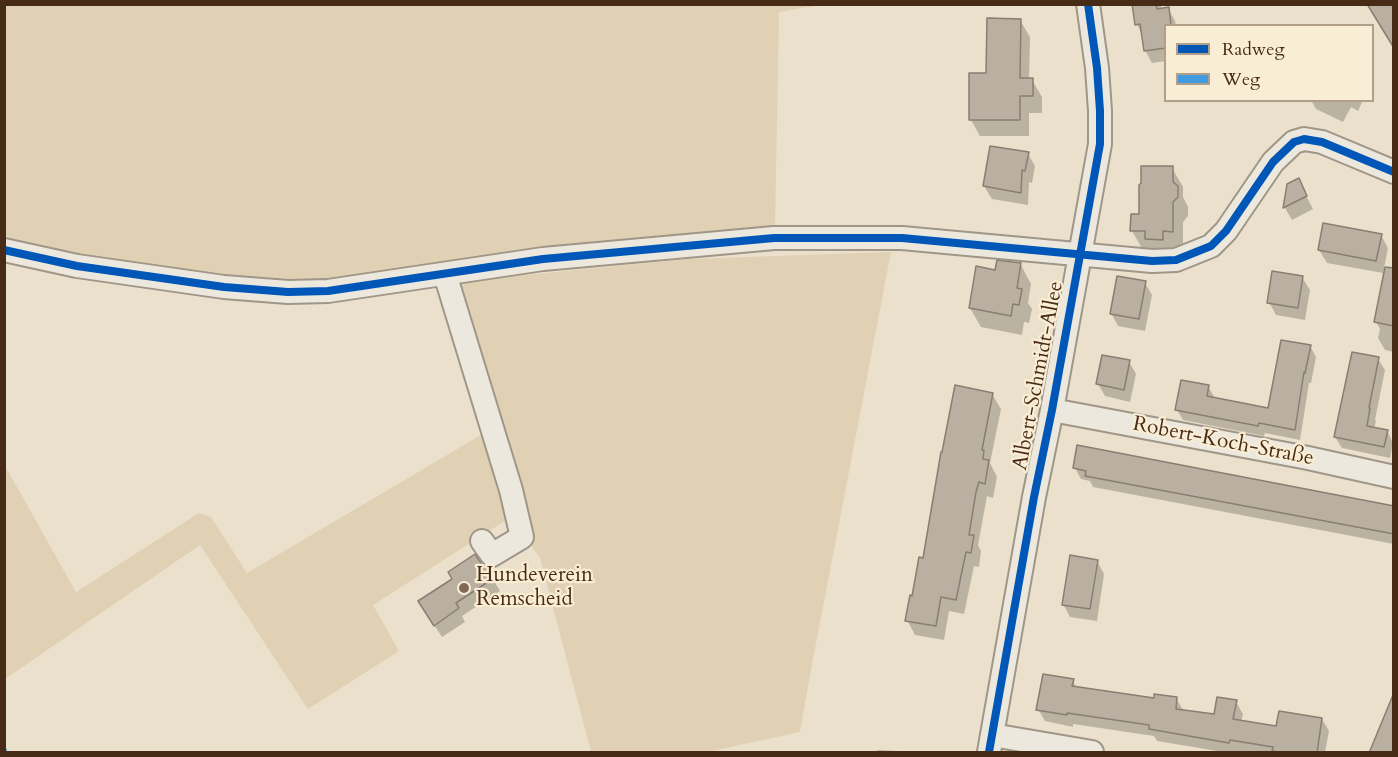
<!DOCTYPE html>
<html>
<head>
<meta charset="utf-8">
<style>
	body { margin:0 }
	#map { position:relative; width:1398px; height:757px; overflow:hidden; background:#eae0cb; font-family:Cardo,serif }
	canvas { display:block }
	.frame { position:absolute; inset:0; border:6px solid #472b17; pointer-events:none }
	.legend { position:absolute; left:1164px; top:24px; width:210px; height:78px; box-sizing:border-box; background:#faedd5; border:2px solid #b29f89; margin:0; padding:8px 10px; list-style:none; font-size:18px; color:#472b17 }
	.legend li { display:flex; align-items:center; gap:12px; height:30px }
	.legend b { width:30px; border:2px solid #b29f89 }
</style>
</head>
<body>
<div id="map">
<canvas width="1398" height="757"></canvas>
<div class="frame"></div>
<ul class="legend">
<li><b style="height:8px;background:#0057b8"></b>Radweg</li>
<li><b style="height:8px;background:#409cdf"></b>Weg</li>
</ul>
</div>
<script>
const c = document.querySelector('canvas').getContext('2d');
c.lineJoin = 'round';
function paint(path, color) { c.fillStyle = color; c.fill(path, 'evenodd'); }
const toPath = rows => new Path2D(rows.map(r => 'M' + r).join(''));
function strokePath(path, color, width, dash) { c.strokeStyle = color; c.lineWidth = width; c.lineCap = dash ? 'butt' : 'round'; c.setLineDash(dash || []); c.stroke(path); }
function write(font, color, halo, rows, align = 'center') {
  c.font = font + ' Cardo,serif'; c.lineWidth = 4.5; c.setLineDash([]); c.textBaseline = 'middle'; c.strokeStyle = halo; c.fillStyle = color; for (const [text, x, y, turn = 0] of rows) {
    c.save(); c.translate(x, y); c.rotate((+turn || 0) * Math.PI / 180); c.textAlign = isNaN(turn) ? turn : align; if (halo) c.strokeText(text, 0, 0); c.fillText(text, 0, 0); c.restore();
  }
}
const green = toPath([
	[5,5,820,5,779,12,775,228,327,284,220,280,5,243],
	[891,252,810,675,800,732,708,752,591,752,540,558,511,517,373,605,399,651,308,709,200,545,5,679,4,464,76,592,199,513,211,517,247,573,486,432,442,291,463,281,690,259]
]);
const shadow = toPath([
	[1134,4,1161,4,1161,10,1168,9,1175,21,1176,26,1166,26,1166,61,1152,63,1145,50,1143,36,1137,24],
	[1020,20,1030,37,1029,80,1032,80,1042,97,1042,113,1029,113,1029,136,980,136,971,120,987,75],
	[1311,100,1363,100,1358,111,1351,107,1343,122,1316,109],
	[1028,154,1035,166,1032,183,1029,182,1028,205,992,199,984,186],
	[1172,168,1183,187,1183,197,1188,207,1188,216,1183,222,1183,250,1157,258,1152,250,1143,250,1132,231,1140,215],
	[1298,180,1313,209,1292,220,1285,208,1288,185],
	[1381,235,1388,248,1383,273,1327,263,1319,250],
	[1021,265,1031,284,1028,303,1032,309,1029,323,1024,322,1022,335,981,327,970,308,996,272],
	[1302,277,1310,290,1305,320,1276,315,1269,302],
	[1145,283,1152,295,1145,331,1118,326,1111,313],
	[1394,297,1394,352,1385,350,1378,338,1380,329,1376,322],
	[1310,346,1316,357,1311,383,1309,383,1300,440,1265,433,1264,436,1183,420,1177,410,1208,386,1214,397,1214,399,1269,410],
	[1378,359,1385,370,1375,420,1376,421,1374,429,1387,431,1393,443,1390,458,1342,448,1335,437],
	[1129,362,1136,374,1130,402,1105,396,1098,384],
	[992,394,1001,409,990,463,997,477,993,498,987,496,978,545,981,551,979,567,974,566,964,614,949,611,944,640,915,635,907,620,924,560],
	[1075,468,1394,507,1394,544,1093,487,1090,481,1081,479],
	[1097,561,1104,574,1097,621,1070,617,1063,604],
	[486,568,500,591,462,616,465,622,442,637,427,614],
	[1073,681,1077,689,1155,700,1176,698,1183,710,1215,716,1236,702,1243,714,1241,722,1278,727,1322,719,1329,731,1325,752,1244,752,1236,751,1236,752,1223,752,1157,741,1154,736,1073,724,1073,727,1045,721,1038,709],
	[877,750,919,752,877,752]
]);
const building = toPath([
	[1132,4,1156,4,1157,9,1169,7,1171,26,1166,26,1166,48,1144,51,1140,24,1135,25,1132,4],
	[1367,4,1394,4,1394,48,1367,4],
	[987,18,1021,19,1020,78,1033,78,1033,96,1020,96,1020,120,969,120,969,73,986,73,987,18],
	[990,146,1029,152,1025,171,1022,170,1021,193,983,186,990,146],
	[1141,166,1173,166,1173,182,1178,186,1178,197,1173,202,1173,232,1163,231,1163,240,1145,239,1145,231,1130,231,1131,214,1139,214,1139,185,1141,183,1141,166],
	[1299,178,1307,196,1283,208,1287,184,1299,178],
	[1323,223,1382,234,1376,261,1318,250,1323,223],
	[997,260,1021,263,1017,288,1022,289,1019,305,1013,304,1011,316,969,308,976,266,995,270,997,260],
	[1385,267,1394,268,1394,326,1374,322,1385,267],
	[1272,271,1303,276,1298,308,1267,303,1272,271],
	[1117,276,1146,281,1139,319,1110,314,1117,276],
	[1281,340,1311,345,1305,373,1304,372,1295,430,1259,423,1258,426,1175,410,1181,380,1209,385,1207,396,1268,408,1281,340],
	[1352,352,1379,357,1369,408,1370,408,1367,426,1388,430,1384,447,1334,437,1352,352],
	[1102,355,1130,360,1124,390,1096,384,1102,355],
	[955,385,993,393,982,450,984,450,983,459,989,460,985,484,979,482,976,492,969,535,974,535,971,553,966,552,956,600,941,597,936,626,905,621,910,595,912,596,919,557,923,558,941,452,942,452,955,385],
	[1077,445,1394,506,1394,534,1085,476,1086,471,1073,468,1077,445],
	[475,554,481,563,487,567,494,578,456,603,459,608,434,626,418,601,452,579,448,572,475,554],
	[1070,555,1098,560,1090,609,1062,605,1070,555],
	[1043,674,1074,679,1072,686,1154,698,1154,694,1177,697,1176,709,1214,714,1217,697,1237,700,1233,719,1276,726,1279,711,1322,718,1317,753,1284,753,1272,751,1273,747,1230,740,1229,743,1149,729,1149,725,1067,713,1067,715,1036,710,1043,674],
	[1393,695,1394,753,1369,753,1393,695]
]);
const minor = toPath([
	[4,250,77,266,224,287,288,292,328,291,543,259,774,238,902,238,1152,261,1176,260,1211,246,1226,231,1273,162,1294,142,1304,139,1322,142,1394,172],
	[445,274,511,490,522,537,492,555,482,541],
	[1052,410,1308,458,1394,477],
	[992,735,1092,752],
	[989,752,1034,497,1052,410,1100,144,1100,111,1097,68,1088,4]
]);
const quiet = toPath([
	[4,751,6,752]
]);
const cycleway = toPath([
	[4,250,77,266,224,287,288,292,328,291,543,259,774,238,902,238,1152,261,1176,260,1211,246,1226,231,1273,162,1294,142,1304,139,1322,142,1394,172],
	[989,752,1034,497,1052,410,1100,144,1100,111,1097,68,1088,4]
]);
const markers = [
	[464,588,6,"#806a56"]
];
const streetNames = [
	["Albert-Schmidt-Allee",1039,376,-79],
	["Robert-Koch-Straße",1223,442,11]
];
const poiNames = [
	["Hundeverein",476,576],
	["Remscheid",476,600]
];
paint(green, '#e1d1b4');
paint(shadow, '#0003');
paint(building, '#bab0a1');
strokePath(building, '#887e71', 1.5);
strokePath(minor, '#a09688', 26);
strokePath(minor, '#ede8de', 22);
strokePath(quiet, '#409cdf', 6, [12, 6]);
strokePath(cycleway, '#0057b8', 8);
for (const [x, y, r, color] of markers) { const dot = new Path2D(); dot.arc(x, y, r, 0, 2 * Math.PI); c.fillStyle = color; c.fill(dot); strokePath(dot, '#faedd5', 2); }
write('21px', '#472b17', '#faedd5', streetNames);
write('21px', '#472b17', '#faedd5', poiNames, 'left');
</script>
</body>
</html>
